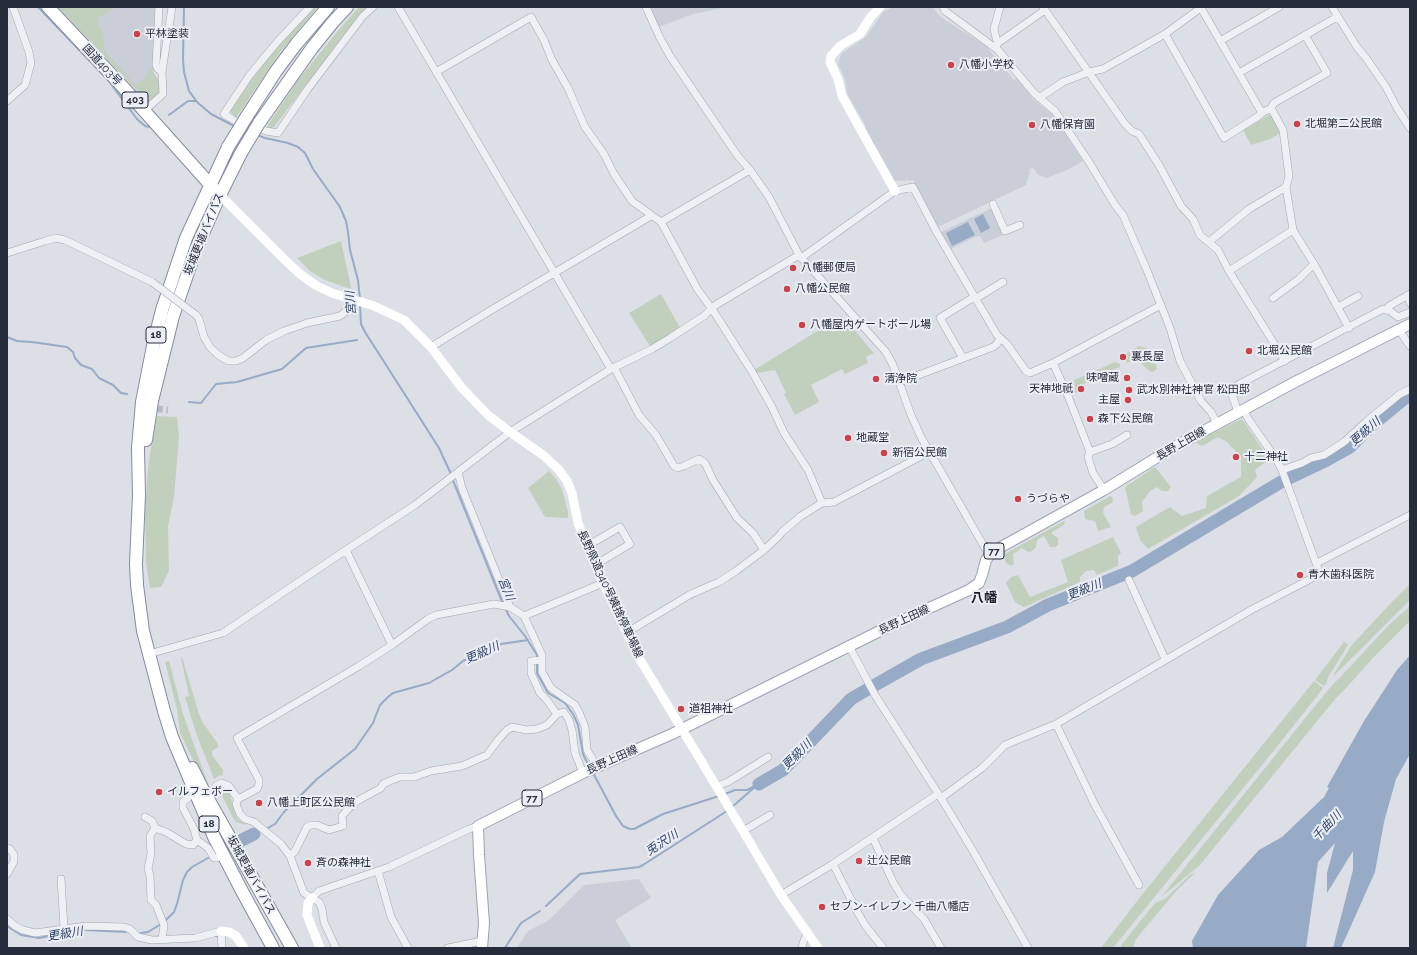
<!DOCTYPE html>
<html>
<head>
<meta charset="utf-8">
<style>
	body { margin:0 }
	#map { position:relative; width:1417px; height:955px; overflow:hidden; background:#dcdfe6; font-family:Raleway,sans-serif }
	canvas { display:block }
	.frame { position:absolute; inset:0; border:8px solid #262c3c; pointer-events:none }
</style>
</head>
<body>
<div id="map">
<canvas width="1417" height="955"></canvas>
<div class="frame"></div>
</div>
<script>
const c = document.querySelector('canvas').getContext('2d');
c.lineJoin = 'round';
function paint(path, color) { c.fillStyle = color; c.fill(path, 'evenodd'); }
const toPath = rows => new Path2D(rows.map(r => 'M' + r).join(''));
function strokePath(path, color, width, dash) { c.strokeStyle = color; c.lineWidth = width; c.lineCap = dash ? 'butt' : 'round'; c.setLineDash(dash || []); c.stroke(path); }
function write(font, color, halo, rows, align = 'center') {
  c.font = font + ' Raleway,"Noto Sans JP",sans-serif'; c.lineWidth = 4; c.setLineDash([]); c.textBaseline = 'middle'; c.strokeStyle = halo; c.fillStyle = color; for (const [text, x, y, turn = 0] of rows) {
    c.save(); c.translate(x, y); c.rotate((+turn || 0) * Math.PI / 180); c.textAlign = isNaN(turn) ? turn : align; if (halo) c.strokeText(text, 0, 0); c.fillText(text, 0, 0); c.restore();
  }
}
const built = toPath([
	[58,7,156,7,153,72,160,82,148,102],
	[651,7,728,7,693,14,659,27],
	[893,7,933,7,939,15,945,20,986,46,1014,80,1017,78,1033,99,1053,115,1083,161,1065,171,1059,173,1047,178,1038,175,1033,167,1029,170,1030,172,1026,185,938,227,936,226,913,180,894,181,864,129,866,127,847,93,845,79,838,64,841,54,866,37,883,12],
	[992,208,1003,235,984,243,980,236,975,237,949,250,939,233],
	[639,879,651,898,615,920,632,948,517,948,528,931,549,920,584,885]
]);
const green = toPath([
	[58,7,116,7,98,18,98,24,103,32,105,51,135,85,148,76,147,73,151,68,154,68,153,72,160,82,160,92,156,97,148,102],
	[315,7,318,7,280,52,236,118,232,115,230,110,252,79,280,43],
	[359,7,367,7,359,15,274,127,271,129,266,128,298,80,337,32],
	[1269,115,1272,115,1279,127,1280,133,1270,139,1251,145,1243,130],
	[341,241,351,287,350,289,325,280,310,271,297,258],
	[661,294,680,328,662,340,650,346,629,313],
	[842,316,874,353,866,357,868,363,845,374,842,369,811,385,819,402,795,415,784,394,786,393,775,370,756,373,754,370],
	[1139,346,1146,348,1157,367,1156,370,1152,372,1147,369,1137,359,1127,363,1126,361,1126,354],
	[1115,362,1120,364,1120,367,1089,379,1083,385,1081,391,1075,393,1070,383,1070,382],
	[157,416,177,417,179,437,174,497,168,526,169,571,161,587,150,588,146,563,145,511,148,469,154,426],
	[1242,419,1267,456,1268,460,1255,470,1257,477,1239,496,1148,549,1140,540,1136,527,1170,507,1182,516,1206,508,1207,496,1241,477,1241,457,1227,442,1218,437,1202,446,1196,443,1198,440],
	[1153,468,1156,468,1171,487,1168,491,1162,491,1157,487,1150,491,1142,502,1143,511,1135,516,1131,514,1125,487],
	[549,471,556,479,562,489,568,512,568,518,545,517,528,488],
	[1110,496,1113,498,1112,503,1104,507,1103,513,1111,527,1098,531,1095,521,1085,519,1084,511],
	[1064,521,1065,522,1064,525,1052,532,1052,534,1058,538,1058,545,1055,547,1050,547,1044,536,1037,540,1036,547,1032,551,1029,552,1022,548,1013,554,1014,564,1012,566,1006,563,1003,555],
	[1113,537,1121,553,1118,556,1118,566,1097,575,1094,570,1086,571,1080,577,1080,582,1024,607,1015,602,1006,583,1011,577,1018,575,1030,597,1068,582,1061,560],
	[1410,584,1410,600,1334,676,1334,674,1351,646,1388,606],
	[1410,606,1410,621,1372,659,1347,687,1336,698,1199,866,1161,897,1328,690,1389,625],
	[1344,642,1348,644,1345,650,1328,677,1327,682,1324,686,1315,680],
	[182,657,199,714,203,723,218,744,218,747,212,751,212,755,223,770,222,776,220,775,214,779,196,733,185,697,189,696,181,658],
	[169,661,183,714,208,784,205,784,180,733,177,709,165,662],
	[1314,681,1323,688,1321,691,1275,749,1113,948,1101,948,1141,896],
	[223,787,229,792,236,816,239,820,245,823,245,825,236,822,232,816,219,789],
	[1196,872,1177,890,1136,939,1133,948,1121,948,1121,945,1155,903,1166,898,1190,875]
]);
const water = toPath([
	[983,214,990,228,981,233,974,219],
	[968,222,975,235,952,246,946,233],
	[1410,655,1410,754,1396,779,1384,822,1375,872,1341,948,1333,948,1353,870,1353,851,1327,893,1327,873,1335,843,1318,862,1306,948,1193,948,1192,941,1218,895,1259,850,1282,837,1324,797,1329,788,1327,787,1364,721,1397,670]
]);
const stream = toPath([
	[38,7,108,80,137,119,145,126,150,127],
	[184,7,183,59,184,72,189,91,197,102,211,114,236,127],
	[169,115,188,101,196,101],
	[257,135,265,138,288,143,298,147,305,153,313,169,340,207,346,221,348,232,350,250,358,280,360,299],
	[360,304,361,324,365,332,439,448,451,474],
	[7,337,17,341,32,342,67,347,73,352,75,358,81,365,92,369,99,378,113,385,121,393,127,394],
	[189,402,201,403,216,384,237,382,282,369,306,348,357,340],
	[452,478,503,604],
	[505,608,509,616,525,636,537,655,537,673,548,693,565,703,573,714,578,725,583,754,589,766],
	[592,771,616,816,623,826,630,829,634,829,663,814,719,796],
	[725,794,735,790,747,790,759,784],
	[732,807,756,786],
	[268,828,275,824,284,812,317,779,355,749,373,723,380,705,388,697,393,693,429,683,452,670,463,661,501,644,528,640],
	[546,906,580,874,639,867,643,865,727,811],
	[165,921,174,912,177,904,183,880,187,872,192,867,208,858],
	[7,926,21,935,39,938,72,931],
	[85,930,126,932],
	[141,933,148,932,161,924],
	[505,948,521,923,540,911]
]);
const river = toPath([
	[759,784,783,770,851,699,875,685,921,659,1007,627,1048,605,1132,571,1281,482,1323,462,1350,447,1372,425,1405,398,1410,396],
	[242,840,254,834]
]);
const streetTunnel = toPath([
	[135,406,168,410]
]);
const street = toPath([
	[310,7,278,41,249,76,224,114,235,121,266,131,278,133,307,90,363,16,373,7],
	[398,7,611,369],
	[646,7,660,38,670,56,737,155,750,170,769,197,799,255,886,352,893,365,911,415,921,437,989,555],
	[943,7,945,11,998,50,1034,93,1055,111,1089,162,1115,205,1123,215,1146,268,1170,328,1180,361,1201,401,1211,412,1217,423],
	[1043,7,1125,124,1132,131,1139,134,1159,165,1181,206,1193,219,1200,235,1218,250,1229,271,1285,361],
	[1332,7,1357,47,1366,58,1386,87,1397,108,1410,128],
	[1201,8,1262,113,1271,108,1283,130,1289,176,1286,187,1293,230,1314,264,1349,328],
	[1165,34,1224,138,1257,117,1262,113],
	[1220,41,1279,7],
	[998,43,1045,10],
	[996,47,998,43,996,38,994,29,1000,7],
	[162,72,172,7],
	[436,72,531,17,544,40,552,60,568,88,585,127,604,154,614,174,632,201,661,222,698,290,714,312,751,370,772,407,784,433,808,470,822,503],
	[1239,73,1337,17],
	[1039,98,1063,82,1089,72,1103,69,1165,34,1202,7],
	[7,101,25,85,31,63,29,52,13,7],
	[1271,108,1274,103,1327,73,1305,35],
	[144,111,163,94,162,72,158,69,156,65,159,7],
	[993,204,1005,231,1020,225],
	[661,222,750,170],
	[1209,242,1249,209,1286,187],
	[7,253,45,241,56,238,65,240,152,282],
	[801,258,895,191,913,187,936,231,997,335,1007,344,1026,371,1030,373,1053,363,1068,396,1090,452,1088,457,1093,473,1104,490],
	[1229,271,1293,230],
	[1408,295,1410,303],
	[1273,298,1299,279,1314,264],
	[975,299,1003,282],
	[1338,307,1358,296],
	[1386,310,1389,306,1410,294],
	[196,315,199,319,204,337,210,347,217,354,228,361,236,361,243,358,266,340,284,331,307,323,340,316,349,309,352,299],
	[1399,330,1410,346],
	[431,347,493,309,651,216],
	[963,358,940,318,974,297],
	[1053,363,1161,305],
	[614,367,639,415,656,435,674,466,678,468,684,466,699,459,705,463,713,480,737,518,753,533,764,550],
	[900,382,993,347,997,344,1000,338],
	[1238,412,1230,389,1383,309,1390,311,1398,317,1410,312],
	[1090,452,1112,444,1127,435],
	[1282,470,1302,463,1311,458,1324,455,1344,442,1367,421,1400,394,1410,389],
	[458,472,462,488,510,607],
	[587,546,620,527,630,544,595,565],
	[346,550,415,505,510,432,611,369,652,349,670,338,704,316,714,306,799,255],
	[1317,563,1410,515],
	[1129,580,1165,659],
	[524,616,542,655,542,672,551,688,575,705,579,712,585,727,587,750,597,766],
	[626,633,691,594,719,582,736,571,764,550,779,536,782,532,801,516,822,503,834,502,929,452],
	[849,646,875,695,941,798,973,851,1028,948],
	[149,654,223,633,346,550,392,645,428,619,436,615,494,604,510,607,524,616,603,583],
	[542,660,531,661,531,673,540,693,546,699,557,714],
	[1056,724,1095,805,1139,885],
	[216,786,222,783,229,786,238,799],
	[716,786,728,782,768,757],
	[188,798,183,802,183,808,194,829,197,840,208,848,214,858,217,858,223,855],
	[941,798,982,768,1005,745,1056,724,1251,610,1320,574,1282,470,1276,459,1249,420,1243,409],
	[145,817,152,821,155,828,166,832,186,844,193,845,197,840],
	[155,828,150,836,151,853,148,869,150,876,151,900,156,905,164,925,162,940],
	[743,831,770,815],
	[873,838,893,882,901,895,924,919,941,948],
	[7,848,10,849,14,855,14,861,7,874],
	[290,856,295,851,307,827,311,825,317,825,329,830,343,826,342,816,351,806,357,801,381,788,383,784,392,780,400,777,414,777,431,771,462,766,487,755,498,740,507,730,512,727,527,730,537,729,547,725,557,714,564,712,569,720,572,730,575,753,583,773],
	[833,864,858,913,865,925,883,948],
	[378,871,391,917,408,948],
	[61,879,64,928],
	[781,895,833,864,938,794],
	[312,898,319,891,389,867,469,829,478,826],
	[7,919,15,926,23,930,35,933,86,926,124,927,130,929,138,937,152,940,195,938,221,931,222,948],
	[336,948,324,922,322,909,319,902,304,893,290,856,281,844,254,822,245,819,240,814,236,804,238,799,257,789,259,784,259,780,237,738,359,666,392,645],
	[448,948,477,942,483,943],
	[802,948,803,943,807,933]
]);
const secondary = toPath([
	[880,7,870,18,860,34,840,46,831,56,830,62,838,79,842,96,895,191],
	[220,195,285,260,300,274,317,286,332,293,374,306,404,320,431,347,461,387,488,415,510,432,543,455,559,470,567,481,572,493,578,523,587,546,603,583,639,658,718,789,781,895,818,948],
	[312,898,308,903,307,915,320,948],
	[221,931,229,932,236,936,244,948]
]);
const primary = toPath([
	[482,948,484,923,479,855,478,826,583,773,672,734,894,624,969,590,979,583,982,575,986,560,992,552,1104,490,1174,447,1295,382,1410,324]
]);
const highway = toPath([
	[48,7,122,86,215,190],
	[247,116,276,71,297,43,328,7],
	[259,123,312,48,333,22,347,7],
	[228,147,186,238,162,310,153,346,142,402,138,448,139,495,136,564,137,585,143,631,164,711,172,737,214,837,243,893,273,948],
	[146,440,152,401,173,316,196,249,220,195,241,153],
	[192,768,203,790,292,948]
]);
const streetBridge = toPath([
	[152,282,196,315]
]);
const highwayBridge = toPath([
	[228,147,247,116],
	[241,153,259,123]
]);
const markers = [
	[137,34,4,"#ca424c"],
	[951,65,4,"#ca424c"],
	[1297,124,4,"#ca424c"],
	[1032,125,4,"#ca424c"],
	[793,268,4,"#ca424c"],
	[787,289,4,"#ca424c"],
	[802,325,4,"#ca424c"],
	[1249,351,4,"#ca424c"],
	[1123,357,4,"#ca424c"],
	[1127,378,4,"#ca424c"],
	[876,379,4,"#ca424c"],
	[1081,389,4,"#ca424c"],
	[1129,390,4,"#ca424c"],
	[1128,400,4,"#ca424c"],
	[1090,419,4,"#ca424c"],
	[848,438,4,"#ca424c"],
	[884,453,4,"#ca424c"],
	[1236,457,4,"#ca424c"],
	[1018,499,4,"#ca424c"],
	[1300,575,4,"#ca424c"],
	[681,709,4,"#ca424c"],
	[159,792,4,"#ca424c"],
	[259,803,4,"#ca424c"],
	[859,861,4,"#ca424c"],
	[308,863,4,"#ca424c"],
	[822,907,4,"#ca424c"]
];
const shields = [
	[135,100,26],
	[156,335,20],
	[994,551,20],
	[532,798,20],
	[209,824,20]
];
const shieldNames = [
	["403",135,100],
	["18",156,335],
	["77",994,551],
	["77",532,798],
	["18",209,824]
];
const poiNames = [
	["平林塗装",145,34],
	["八幡小学校",959,65],
	["北堀第二公民館",1305,124],
	["八幡保育園",1040,125],
	["八幡郵便局",801,268],
	["八幡公民館",795,289],
	["八幡屋内ゲートボール場",810,325],
	["北堀公民館",1257,351],
	["裏長屋",1131,357],
	["味噌蔵",1119,378,"right"],
	["清浄院",884,379],
	["天神地祇",1073,389,"right"],
	["武水別神社神官 松田邸",1137,390],
	["主屋",1120,400,"right"],
	["森下公民館",1098,419],
	["地蔵堂",856,438],
	["新宿公民館",892,453],
	["十二神社",1244,457],
	["うづらや",1026,499],
	["青木歯科医院",1308,575],
	["道祖神社",689,709],
	["イルフェボー",167,792],
	["八幡上町区公民館",267,803],
	["辻公民館",867,861],
	["斉の森神社",316,863],
	["セブン-イレブン 千曲八幡店",830,907]
];
const streetNames = [
	["国道403号",102,65,47],
	["坂城更埴バイパス",204,234,-68],
	["長野上田線",1181,444,-30],
	["長野県道340号姨捨停車場線",610,594,65],
	["長野上田線",904,620,-25],
	["長野上田線",612,760,-24],
	["坂城更埴バイパス",251,875,61]
];
const waterNames = [
	["宮川",351,303,-94],
	["更級川",1365,432,-41],
	["宮川",506,589,68],
	["更級川",1084,590,-22],
	["更級川",482,653,-24],
	["更級川",797,755,-45],
	["千曲川",1327,826,-46],
	["兎沢川",662,843,-33],
	["更級川",65,934,-9]
];
const quarterNames = [
	["八幡",984,598]
];
paint(built, '#caced8');
paint(green, '#c1d0bd');
paint(water, '#97aac6');
strokePath(stream, '#97aac6', 2);
strokePath(river, '#97aac6', 13);
strokePath(streetTunnel, '#b8bbc4', 7, [7, 3.5]);
strokePath(street, '#a2a6b0', 8);
strokePath(primary, '#9ca3b1', 12);
strokePath(highway, '#848c9c', 14);
strokePath(street, '#eff0f4', 7);
strokePath(secondary, '#fff', 9);
strokePath(primary, '#fff', 10);
strokePath(highway, '#fff', 12);
strokePath(streetBridge, '#a2a6b0', 8, []);
strokePath(highwayBridge, '#848c9c', 14, []);
strokePath(streetBridge, '#eff0f4', 7);
strokePath(highwayBridge, '#fff', 12);
for (const [x, y, r, color] of markers) { const dot = new Path2D(); dot.arc(x, y, r, 0, 2 * Math.PI); c.fillStyle = color; c.fill(dot); strokePath(dot, '#ebeef4', 1.5); }
for (const [x, y, w] of shields) { const box = new Path2D(); box.roundRect(x - w / 2, y - 8, w, 16, 3); c.fillStyle = '#ebeef4'; c.fill(box); strokePath(box, '#262c3c', 1); }
write('bold 10px', '#262c3c', null, shieldNames);
write('11px', '#262c3c', '#ebeef4', poiNames, 'left');
write('11px', '#262c3c', '#ebeef4', streetNames);
write('italic 12px', '#32486e', '#ebeef4', waterNames);
write('bold 13px', '#191e2c', '#ebeef4', quarterNames);
</script>
</body>
</html>
